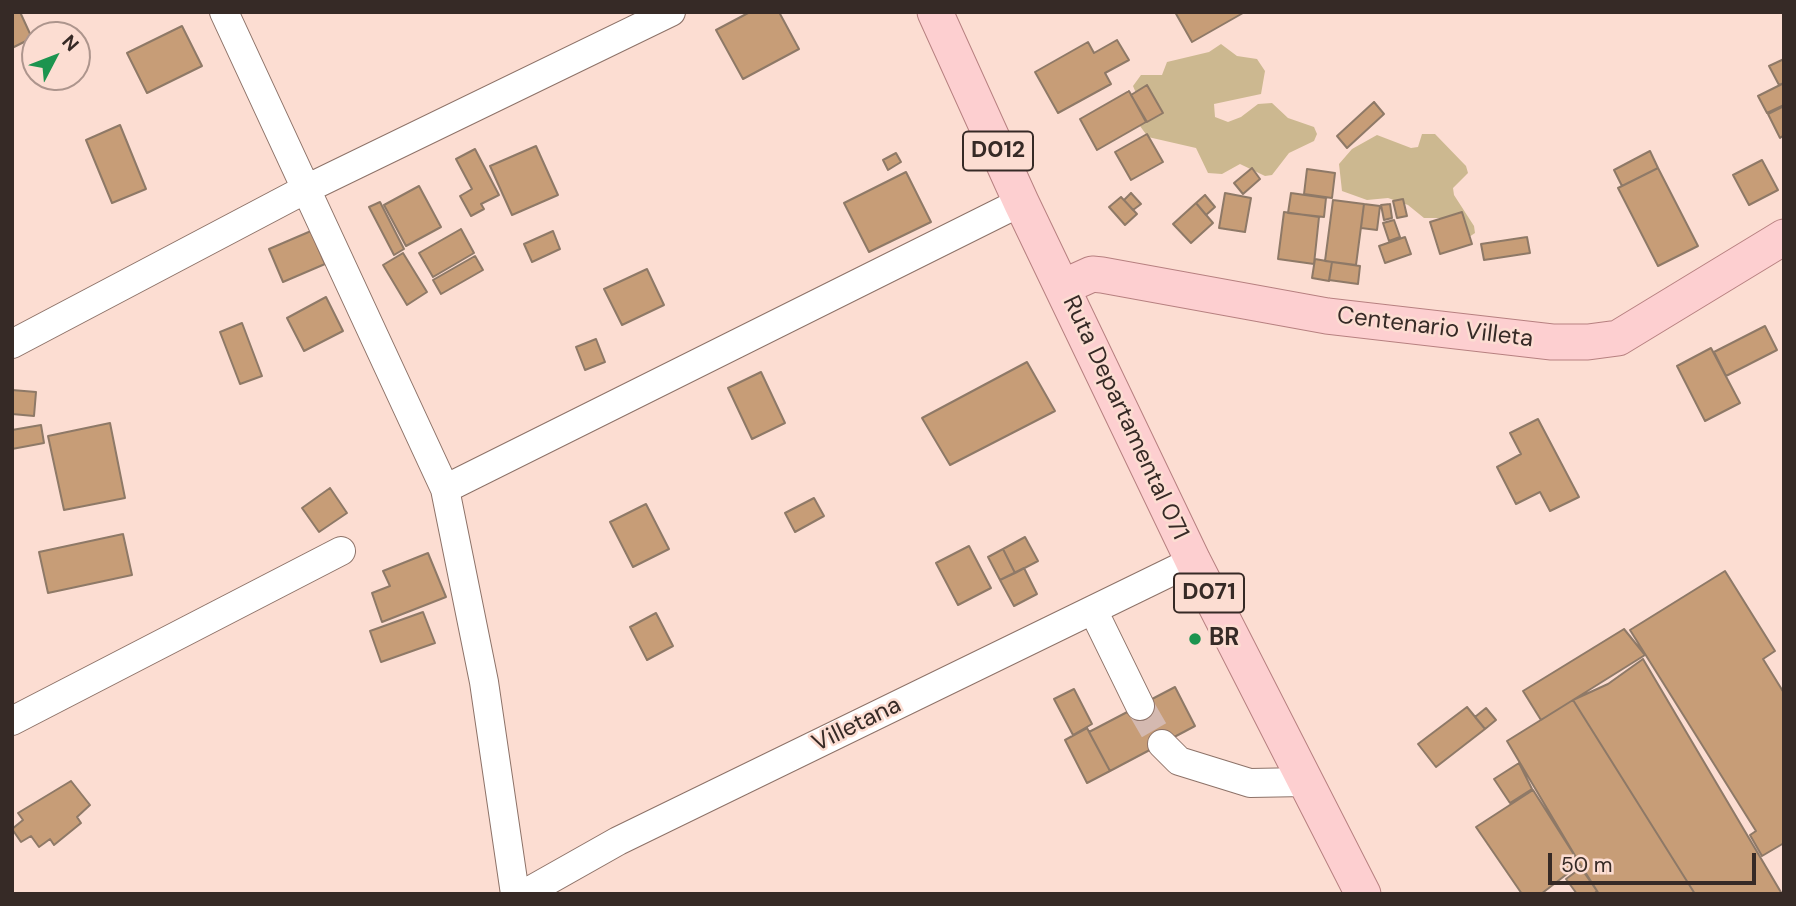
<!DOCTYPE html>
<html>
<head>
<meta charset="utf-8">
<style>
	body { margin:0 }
	#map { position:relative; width:1796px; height:906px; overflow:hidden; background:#fcddd2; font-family:"DM Sans",sans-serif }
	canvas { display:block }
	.frame { position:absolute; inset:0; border:14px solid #362a26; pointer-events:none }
	.north { position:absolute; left:21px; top:21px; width:70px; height:70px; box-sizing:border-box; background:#fcddd2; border:2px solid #ad958d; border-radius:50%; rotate:48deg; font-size:19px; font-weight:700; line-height:28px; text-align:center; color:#362a26 }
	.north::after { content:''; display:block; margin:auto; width:24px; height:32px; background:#1c944f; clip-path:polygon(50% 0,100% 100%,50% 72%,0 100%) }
	.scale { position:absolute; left:1548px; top:853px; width:208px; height:32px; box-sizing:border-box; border:4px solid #362a26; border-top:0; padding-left:9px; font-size:21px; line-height:24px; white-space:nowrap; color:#362a26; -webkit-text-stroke:5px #fcddd2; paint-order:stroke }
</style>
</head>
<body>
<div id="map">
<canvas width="1796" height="906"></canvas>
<div class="frame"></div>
<div class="north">N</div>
<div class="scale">50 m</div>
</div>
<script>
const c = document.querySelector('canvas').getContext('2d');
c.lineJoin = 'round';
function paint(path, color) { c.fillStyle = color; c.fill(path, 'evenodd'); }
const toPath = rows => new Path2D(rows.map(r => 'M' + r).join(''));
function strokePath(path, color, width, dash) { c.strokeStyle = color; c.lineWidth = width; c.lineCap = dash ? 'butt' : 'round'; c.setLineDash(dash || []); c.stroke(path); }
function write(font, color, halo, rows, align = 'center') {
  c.font = font + ' "DM Sans",sans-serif'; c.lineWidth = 5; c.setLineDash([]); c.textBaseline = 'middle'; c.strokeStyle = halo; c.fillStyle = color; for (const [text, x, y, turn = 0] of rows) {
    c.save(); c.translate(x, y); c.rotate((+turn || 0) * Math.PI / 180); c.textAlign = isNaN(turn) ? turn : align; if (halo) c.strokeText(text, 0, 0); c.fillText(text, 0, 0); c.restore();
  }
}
const green = toPath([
	[1221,44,1237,56,1257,59,1265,71,1261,94,1214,104,1215,117,1228,122,1241,117,1258,104,1272,103,1288,118,1314,127,1317,134,1314,141,1289,153,1272,175,1265,176,1240,164,1222,174,1208,173,1196,148,1148,137,1140,126,1141,105,1133,86,1141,75,1162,75,1167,62,1209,52],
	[1422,134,1435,134,1466,166,1468,173,1453,188,1454,195,1474,226,1475,233,1469,237,1444,218,1424,218,1408,205,1388,198,1367,200,1342,191,1339,164,1352,149,1377,135,1411,148,1418,147]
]);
const building = toPath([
	[12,12,20,12,32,38,12,48,12,12],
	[750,12,779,12,799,49,743,79,716,30,750,12],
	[1175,12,1242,12,1243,13,1192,42,1175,12],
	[182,26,202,66,147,93,127,53,182,26],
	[1117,40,1129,60,1105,73,1111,84,1058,113,1035,72,1088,42,1094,53,1117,40],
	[1784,59,1784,83,1779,85,1769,66,1784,59],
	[1784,83,1784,105,1767,113,1758,96,1784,83],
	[1147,85,1163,113,1147,122,1131,95,1147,85],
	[1129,91,1146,122,1097,150,1080,119,1129,91],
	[1374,102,1384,114,1347,148,1337,136,1374,102],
	[1784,106,1784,135,1780,138,1768,114,1784,106],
	[120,125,146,189,112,203,86,140,120,125],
	[1147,134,1163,162,1131,180,1115,152,1147,134],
	[536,146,558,195,512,215,490,166,536,146],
	[475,149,499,195,481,204,484,209,471,216,460,196,472,189,456,159,475,149],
	[1650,151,1658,168,1622,186,1614,170,1650,151],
	[896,153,901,162,888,170,883,160,896,153],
	[1762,160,1778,190,1749,205,1733,175,1762,160],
	[1252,168,1260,179,1243,194,1234,183,1252,168],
	[1658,168,1698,246,1658,266,1618,188,1658,168],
	[1307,169,1335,173,1332,198,1304,194,1307,169],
	[906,172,931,222,869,252,844,203,906,172],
	[419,186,441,227,406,246,384,205,419,186],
	[1131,193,1141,204,1133,210,1124,200,1131,193],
	[1225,193,1251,198,1245,232,1219,228,1225,193],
	[1291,193,1326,198,1324,217,1288,213,1291,193],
	[1205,195,1215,207,1206,215,1196,203,1205,195],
	[1121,197,1137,214,1125,225,1109,207,1121,197],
	[1403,199,1407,216,1397,218,1393,201,1403,199],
	[1333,200,1364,204,1356,265,1325,261,1333,200],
	[380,202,404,249,394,255,369,207,380,202],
	[1196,203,1213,223,1191,243,1173,224,1196,203],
	[1364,204,1380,206,1377,230,1361,228,1364,204],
	[1390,204,1392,218,1384,220,1381,205,1390,204],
	[1284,212,1319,217,1314,264,1278,259,1284,212],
	[1462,212,1472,244,1440,254,1430,222,1462,212],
	[1394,220,1400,237,1389,241,1383,223,1394,220],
	[461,229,474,253,433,277,419,253,461,229],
	[311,231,325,264,283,282,269,249,311,231],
	[553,231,560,249,532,262,524,244,553,231],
	[1405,237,1411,254,1385,263,1379,246,1405,237],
	[1527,237,1530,253,1484,260,1481,244,1527,237],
	[403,253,427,292,407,305,383,265,403,253],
	[475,256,483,270,441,294,433,280,475,256],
	[1315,259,1332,262,1329,281,1312,278,1315,259],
	[1332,262,1360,266,1358,284,1329,280,1332,262],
	[647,269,664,305,622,325,604,289,647,269],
	[326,297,343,331,304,351,287,318,326,297],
	[242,323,262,376,240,384,220,332,242,323],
	[1765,326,1777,350,1726,376,1714,352,1765,326],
	[596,339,605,362,585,370,576,347,596,339],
	[1711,348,1740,403,1705,421,1677,366,1711,348],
	[1027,362,1055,411,950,465,922,418,1027,362],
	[761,372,785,423,752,439,728,388,761,372],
	[12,390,36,392,34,416,12,414,12,390],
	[1538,419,1579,497,1550,511,1540,492,1516,504,1497,467,1521,454,1510,433,1538,419],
	[110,423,125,498,64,510,48,436,110,423],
	[41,425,44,443,12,449,12,430,41,425],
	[330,488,347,513,319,532,302,508,330,488],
	[814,498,824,516,795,532,785,513,814,498],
	[646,504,669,549,633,567,610,522,646,504],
	[123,534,132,575,48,593,39,552,123,534],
	[1025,537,1038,561,1015,573,1003,549,1025,537],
	[969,546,991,588,958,605,936,563,969,546],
	[1003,549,1015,573,1000,580,988,557,1003,549],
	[428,553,446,597,382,622,372,593,390,586,383,571,428,553],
	[1024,568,1037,594,1014,606,1000,580,1024,568],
	[1725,571,1775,651,1763,659,1784,693,1784,843,1762,856,1750,835,1756,831,1630,630,1725,571],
	[423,612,435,643,381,662,370,631,423,612],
	[656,613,673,646,647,660,630,627,656,613],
	[1624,629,1645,655,1541,720,1523,691,1624,629],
	[1643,659,1782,894,1695,894,1573,700,1608,684,1643,659],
	[1175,687,1195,726,1110,771,1089,732,1175,687],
	[1074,689,1092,724,1073,735,1054,699,1074,689],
	[1573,700,1695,894,1599,894,1580,864,1507,741,1573,700],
	[1467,707,1485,729,1436,767,1418,744,1467,707],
	[1486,708,1496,720,1485,729,1475,717,1486,708],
	[1087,728,1110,771,1087,783,1065,740,1087,728],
	[1519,763,1532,789,1510,803,1494,779,1519,763],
	[71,781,90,805,77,817,81,823,54,845,50,839,39,847,31,836,21,842,12,829,23,820,18,813,71,781],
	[1533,790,1580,864,1541,894,1522,894,1476,827,1533,790],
	[1581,868,1597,891,1594,894,1577,894,1566,879,1581,868]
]);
const minorTunnel = toPath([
	[1140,706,1162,744]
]);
const minor = toPath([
	[224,12,445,489,484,682,515,894],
	[12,344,304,190,671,12],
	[445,489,1021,202],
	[1093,610,1140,706],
	[12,721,341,551],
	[1162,744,1179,761,1250,783,1305,782],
	[524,894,618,841,1193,561]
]);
const major = toPath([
	[935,12,1021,202,1193,561,1363,894],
	[1063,287,1092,274,1102,275,1327,316,1552,342,1588,342,1618,338,1784,237]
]);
const markers = [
	[1195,639,7,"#1c944f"]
];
const shields = [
	[998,151,70],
	[1209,593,70]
];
const shieldNames = [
	["D012",998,151],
	["D071",1209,593]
];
const streetNames = [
	["Centenario Villeta",1435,328,7],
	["Ruta Departamental 071",1125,418,65],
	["Villetana",857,725,-26]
];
const poiNames = [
	["BR",1209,639]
];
paint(green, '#ccb890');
paint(building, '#c79d77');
strokePath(building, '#8e7967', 2);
strokePath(minorTunnel, '#d4b9b0', 28, [28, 14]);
strokePath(minor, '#8d7268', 30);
strokePath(major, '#b78080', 37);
strokePath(minor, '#fff', 28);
strokePath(major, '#fdcfd0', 35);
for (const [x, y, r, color] of markers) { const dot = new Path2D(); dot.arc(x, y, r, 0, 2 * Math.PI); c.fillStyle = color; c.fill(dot); strokePath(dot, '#fcddd2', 2.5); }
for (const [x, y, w] of shields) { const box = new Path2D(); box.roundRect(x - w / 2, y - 19.5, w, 39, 5); c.fillStyle = '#fcddd2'; c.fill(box); strokePath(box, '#362a26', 2); }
write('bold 23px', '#362a26', null, shieldNames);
write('24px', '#362a26', '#fcddd2', streetNames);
write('bold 24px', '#362a26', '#fcddd2', poiNames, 'left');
</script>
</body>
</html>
